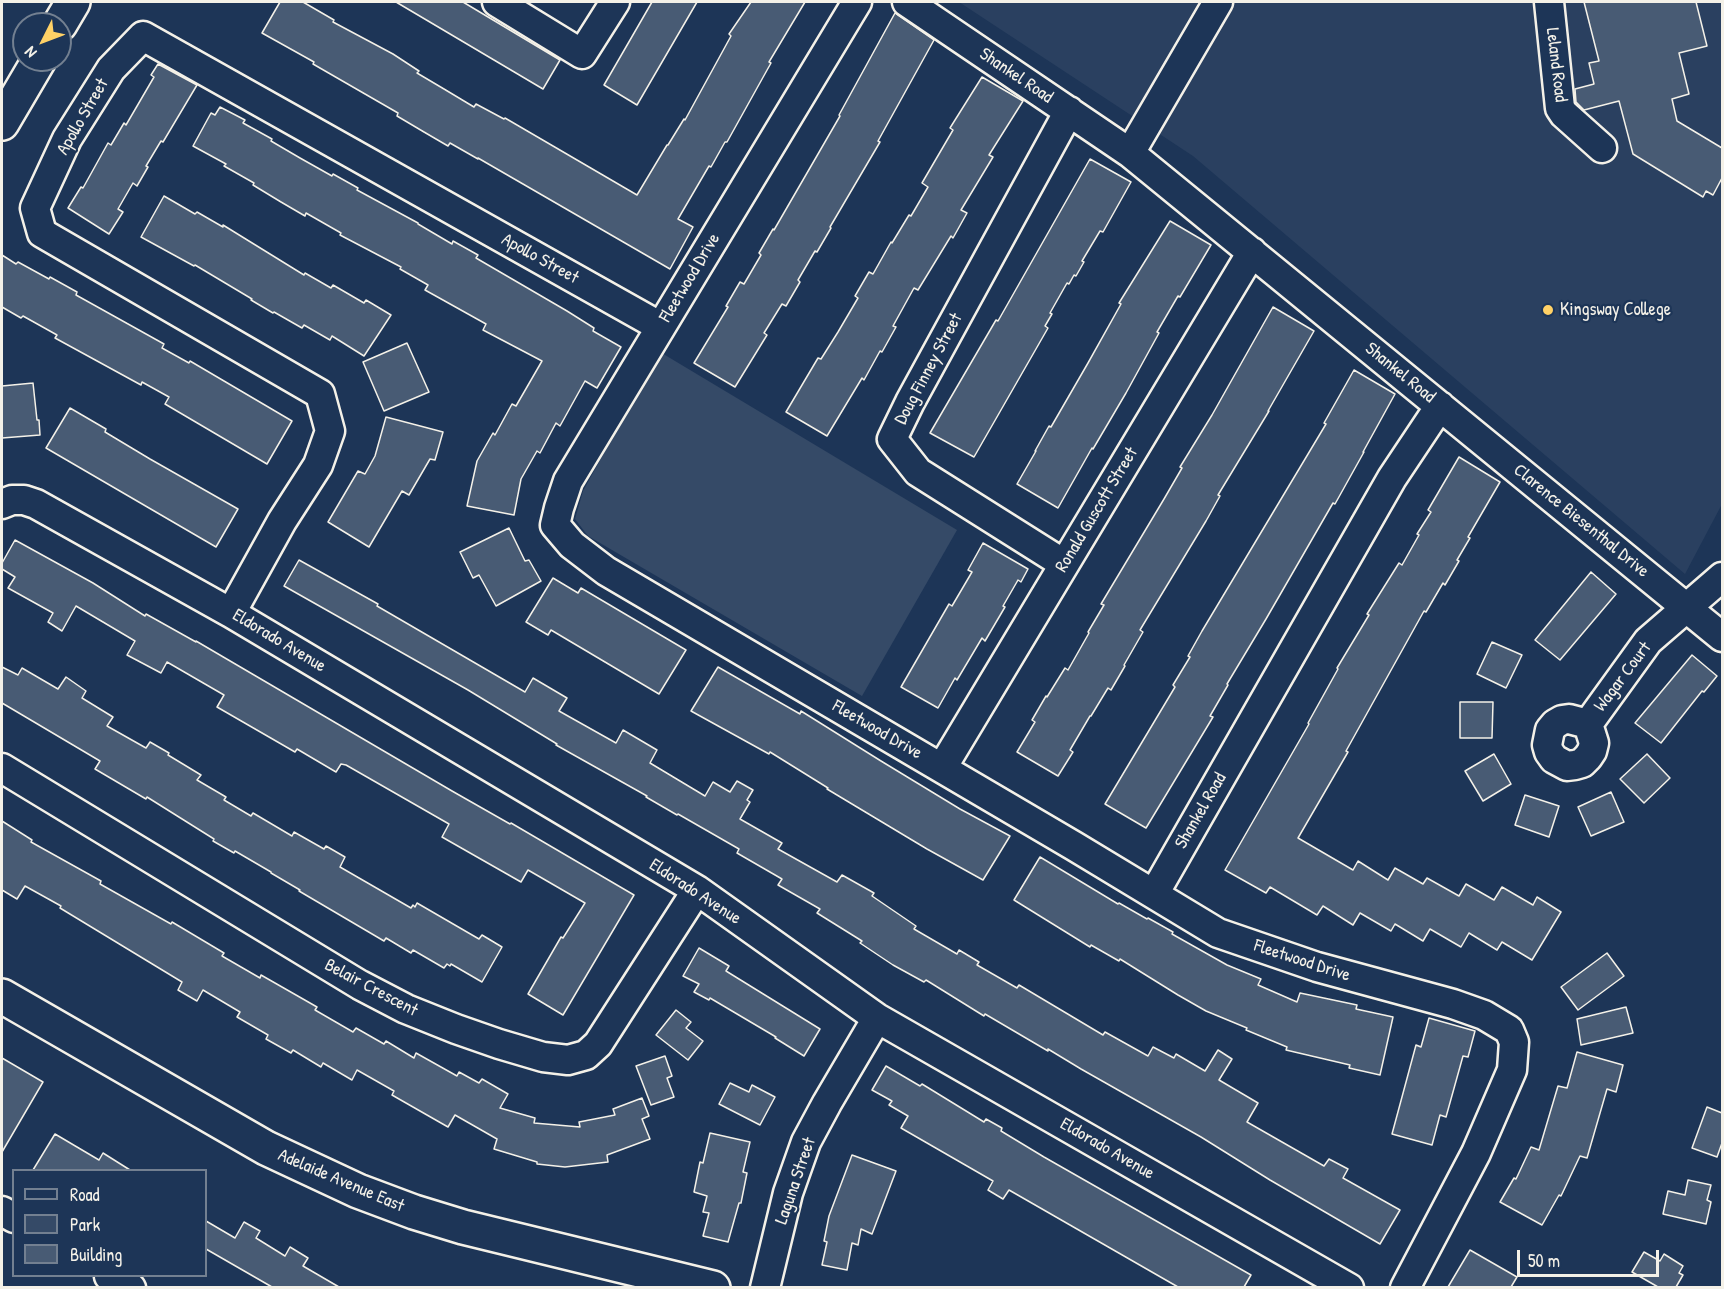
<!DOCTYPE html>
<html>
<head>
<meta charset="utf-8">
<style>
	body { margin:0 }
	#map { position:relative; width:1724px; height:1289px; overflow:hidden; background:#1d3557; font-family:"Patrick Hand",sans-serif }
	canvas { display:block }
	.frame { position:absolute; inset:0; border:3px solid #f4f1e8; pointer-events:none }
	.legend { position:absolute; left:12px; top:1169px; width:195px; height:108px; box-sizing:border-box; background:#1d3557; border:2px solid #738091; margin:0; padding:8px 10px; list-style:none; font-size:18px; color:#f4f1e8 }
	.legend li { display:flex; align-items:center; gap:12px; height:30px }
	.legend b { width:30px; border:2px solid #738091 }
	.north { position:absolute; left:12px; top:12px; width:60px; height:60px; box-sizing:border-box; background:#1d3557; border:2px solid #738091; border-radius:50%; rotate:228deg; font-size:16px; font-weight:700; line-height:24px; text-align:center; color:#f4f1e8 }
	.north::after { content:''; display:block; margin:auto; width:21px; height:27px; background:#ffd166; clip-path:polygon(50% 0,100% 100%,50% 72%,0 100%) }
	.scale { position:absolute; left:1517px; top:1250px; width:142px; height:27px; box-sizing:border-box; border:3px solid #f4f1e8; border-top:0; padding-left:8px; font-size:18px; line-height:21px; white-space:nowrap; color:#f4f1e8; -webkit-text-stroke:4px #1d3557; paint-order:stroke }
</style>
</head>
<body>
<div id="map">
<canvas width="1724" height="1289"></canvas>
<div class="frame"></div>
<ul class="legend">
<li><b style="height:8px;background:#1d3557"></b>Road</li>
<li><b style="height:16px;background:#354a67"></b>Park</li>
<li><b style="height:16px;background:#485b74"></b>Building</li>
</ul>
<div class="north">N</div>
<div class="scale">50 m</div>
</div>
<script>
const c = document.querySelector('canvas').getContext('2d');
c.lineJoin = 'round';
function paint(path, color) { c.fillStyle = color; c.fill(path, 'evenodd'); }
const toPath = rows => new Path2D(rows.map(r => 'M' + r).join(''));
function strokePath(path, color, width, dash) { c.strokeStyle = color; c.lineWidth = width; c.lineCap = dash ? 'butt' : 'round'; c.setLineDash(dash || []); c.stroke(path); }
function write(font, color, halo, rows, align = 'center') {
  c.font = font + ' "Patrick Hand",sans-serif'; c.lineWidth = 4.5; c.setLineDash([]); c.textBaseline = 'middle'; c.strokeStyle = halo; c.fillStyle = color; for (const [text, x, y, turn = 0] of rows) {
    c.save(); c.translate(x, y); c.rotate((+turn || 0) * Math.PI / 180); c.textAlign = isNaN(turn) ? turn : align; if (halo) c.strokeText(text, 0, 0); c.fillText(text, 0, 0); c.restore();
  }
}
const built = toPath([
	[959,2,1722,2,1722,504,1685,574,1193,156]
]);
const green = toPath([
	[660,352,957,530,862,696,588,536,575,519,583,491]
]);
const building = toPath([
	[280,2,303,2,334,20,333,22,393,54,419,71,417,73,444,89,474,107,476,104,504,119,505,118,637,195,667,145,668,145,684,119,685,120,731,36,729,34,751,2,805,2,769,62,771,63,727,142,725,142,711,167,709,166,678,219,693,227,670,269,478,158,478,159,450,143,448,146,424,132,397,116,398,113,313,64,314,62,262,33,280,2],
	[396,2,463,2,560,60,543,89,396,2],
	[652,2,697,2,637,105,604,85,652,2],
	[1584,2,1696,2,1707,46,1679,53,1689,94,1672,99,1677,121,1722,148,1722,178,1713,195,1706,191,1703,197,1633,154,1619,101,1584,110,1576,102,1575,89,1594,84,1589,63,1599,61,1584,2],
	[895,13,934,40,878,141,880,142,830,227,831,228,817,252,815,251,798,280,800,282,786,306,782,304,764,333,767,335,735,387,694,363,728,307,726,306,740,282,744,284,761,255,759,253,773,229,774,230,840,116,839,115,895,13],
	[158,64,197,85,163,142,161,141,146,166,148,167,137,186,133,183,118,209,123,212,109,234,68,208,81,187,83,188,108,143,111,145,124,123,126,125,154,77,151,75,158,64],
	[982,77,1023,101,989,155,993,157,961,210,967,213,953,238,951,236,918,290,914,288,893,326,896,327,882,352,880,351,864,380,862,378,827,436,786,412,818,358,821,359,838,332,858,298,855,296,869,272,873,274,891,242,892,243,909,215,911,216,928,187,922,183,953,130,950,128,982,77],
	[220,107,245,120,243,123,272,139,271,141,300,158,332,176,333,174,358,188,357,190,418,223,418,224,452,244,453,241,478,255,476,258,567,311,594,328,593,331,621,347,597,388,585,381,560,426,556,423,540,453,537,451,521,479,514,515,467,506,477,461,493,433,495,435,512,404,516,406,542,361,483,330,486,324,425,290,428,285,400,269,401,267,340,235,341,233,306,213,305,216,281,202,253,185,254,183,224,166,226,164,193,146,211,113,215,115,220,107],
	[1090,159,1131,182,1103,232,1100,231,1082,261,1084,262,1076,276,1074,275,1069,284,1067,283,1050,313,1052,314,1045,326,1048,328,974,457,930,433,996,320,998,321,1090,159],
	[164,196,195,214,197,212,223,227,223,225,304,275,305,273,331,288,333,285,364,303,366,300,391,315,364,356,332,336,330,340,304,325,302,328,274,312,273,313,251,300,252,299,195,265,194,266,141,237,164,196],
	[1170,221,1211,245,1180,297,1178,296,1157,332,1159,333,1126,393,1093,449,1092,448,1058,508,1017,484,1036,451,1035,451,1049,426,1051,427,1088,363,1121,304,1119,303,1170,221],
	[2,255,16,264,18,262,49,279,50,277,77,292,76,295,164,344,162,348,189,363,190,361,292,421,267,464,165,404,169,397,142,382,141,385,55,338,57,335,23,316,21,318,2,307,2,255],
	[1273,307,1314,331,1268,411,1269,411,1218,495,1220,496,1206,521,1140,630,1143,632,1124,665,1125,666,1111,690,1108,688,1091,716,1090,716,1070,750,1073,752,1058,776,1017,752,1035,722,1032,720,1046,696,1047,697,1065,668,1068,670,1089,633,1088,632,1104,605,1101,604,1164,499,1182,468,1180,467,1212,415,1273,307],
	[407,343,429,392,384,411,363,362,407,343],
	[1354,370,1395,394,1363,452,1364,452,1335,504,1333,503,1266,619,1227,684,1228,685,1210,716,1213,717,1146,828,1105,804,1175,687,1173,685,1190,657,1188,656,1202,631,1326,424,1324,423,1354,370],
	[33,383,37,420,39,420,40,435,2,438,2,386,33,383],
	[70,408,106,429,105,432,150,459,238,509,216,547,46,448,70,408],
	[386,417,443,432,435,460,430,459,409,495,402,491,369,547,328,522,358,471,365,474,375,456,386,417],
	[1459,457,1500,482,1468,537,1470,538,1457,560,1459,561,1445,585,1443,583,1426,612,1424,611,1346,751,1348,752,1298,838,1353,870,1358,861,1388,880,1395,868,1423,884,1427,878,1459,896,1466,884,1494,900,1502,887,1533,905,1537,897,1561,912,1532,960,1502,942,1497,950,1469,933,1461,947,1430,929,1423,941,1395,924,1391,931,1360,913,1353,925,1323,906,1317,915,1270,887,1266,893,1225,870,1309,724,1308,723,1338,669,1337,668,1369,615,1367,614,1399,563,1402,565,1419,535,1417,534,1431,512,1428,510,1459,457],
	[509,528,525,561,529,560,541,581,496,606,479,575,473,578,460,552,509,528],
	[15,540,93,583,145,616,146,614,196,642,196,641,452,791,510,824,511,823,634,895,563,1015,528,994,561,937,563,938,585,903,528,870,521,882,442,837,449,824,346,765,341,764,336,772,297,749,295,752,217,707,224,695,167,662,161,673,127,655,135,641,76,606,62,631,48,622,53,613,8,588,15,577,2,569,2,563,15,540],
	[983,543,1028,569,1021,582,1018,580,1003,606,1005,607,985,641,982,638,957,680,955,678,938,708,901,687,949,604,952,606,972,572,968,570,983,543],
	[299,560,378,604,377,606,525,692,533,678,567,698,559,711,616,743,623,730,657,750,650,763,705,796,713,782,730,792,737,781,753,790,747,800,750,802,740,819,782,843,778,849,837,882,842,875,874,893,872,896,916,926,914,929,957,954,959,950,979,962,977,965,1017,988,1019,985,1103,1035,1105,1032,1148,1056,1153,1047,1174,1058,1176,1054,1205,1071,1218,1050,1232,1059,1219,1080,1258,1103,1247,1122,1324,1166,1329,1159,1348,1169,1343,1178,1400,1210,1380,1244,1270,1180,1201,1137,1081,1069,1048,1049,1048,1051,985,1014,984,1016,926,980,924,982,893,965,860,943,862,941,817,913,820,909,778,885,782,879,737,853,739,849,678,814,677,815,646,797,647,796,556,745,557,744,468,690,284,586,299,560],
	[1591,572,1616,594,1560,660,1535,640,1591,572],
	[553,578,578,593,581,588,686,650,659,694,551,630,548,635,526,622,553,578],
	[1492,642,1522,655,1506,688,1477,674,1492,642],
	[1692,655,1717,676,1704,692,1702,691,1661,743,1635,723,1692,655],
	[2,667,18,675,22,668,58,689,66,677,86,691,82,698,113,717,107,726,146,748,150,742,169,753,168,755,201,775,197,780,226,797,224,800,251,816,253,813,292,836,294,832,324,849,326,846,345,857,340,867,411,908,413,905,415,907,417,903,479,939,482,935,502,947,482,982,451,964,450,966,447,964,444,968,413,950,411,953,386,938,384,941,299,891,300,890,271,873,271,872,235,851,234,853,213,841,214,839,147,797,146,799,95,769,100,761,2,703,2,667],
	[718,667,800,714,801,711,881,761,960,809,1010,836,983,880,927,849,827,789,828,788,770,752,769,754,691,711,718,667],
	[1460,702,1493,702,1492,738,1460,738,1460,702],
	[1494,754,1511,784,1483,801,1465,771,1494,754],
	[1647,754,1670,778,1644,803,1620,779,1647,754],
	[1611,792,1624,822,1591,836,1578,807,1611,792],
	[1525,795,1559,806,1549,837,1515,825,1525,795],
	[2,821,32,840,31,842,101,881,100,884,171,924,172,922,224,953,222,956,260,978,261,975,317,1007,315,1010,353,1032,356,1028,384,1044,386,1041,414,1058,416,1053,457,1076,459,1072,479,1083,482,1079,508,1094,500,1108,535,1118,534,1123,580,1127,579,1122,615,1115,613,1109,642,1098,649,1116,642,1119,650,1139,607,1155,608,1162,565,1167,537,1164,537,1162,494,1149,497,1139,455,1115,448,1127,392,1095,394,1091,357,1070,352,1080,323,1063,321,1067,293,1050,291,1053,266,1039,268,1035,237,1017,240,1012,203,990,197,1001,178,990,182,982,60,908,61,906,25,886,17,899,2,890,2,821],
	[1040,857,1118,904,1119,903,1147,919,1148,918,1173,932,1172,934,1227,965,1261,979,1258,985,1297,1002,1300,993,1357,1005,1356,1009,1393,1017,1380,1075,1349,1068,1350,1065,1286,1050,1287,1047,1246,1030,1247,1028,1206,1011,1178,995,1120,959,1119,961,1091,945,1090,947,1014,900,1040,857],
	[699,948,729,966,726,971,820,1029,804,1056,775,1038,776,1037,710,998,709,1000,694,992,699,984,683,976,699,948],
	[1607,953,1624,976,1578,1010,1561,987,1607,953],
	[1626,1007,1633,1033,1581,1045,1577,1019,1626,1007],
	[676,1010,691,1022,686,1028,703,1041,688,1060,656,1035,676,1010],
	[1429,1018,1475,1031,1468,1057,1463,1056,1446,1117,1440,1115,1432,1145,1392,1134,1416,1045,1421,1047,1429,1018],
	[1577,1052,1623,1065,1616,1092,1607,1089,1587,1158,1580,1156,1561,1196,1559,1195,1542,1225,1500,1202,1514,1178,1516,1179,1531,1147,1539,1150,1558,1086,1567,1088,1577,1052],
	[665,1056,672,1076,667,1078,674,1097,651,1105,636,1066,665,1056],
	[2,1058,43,1082,2,1152,2,1058],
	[886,1066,920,1086,922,1084,984,1122,986,1119,1002,1128,1001,1131,1044,1157,1251,1275,1244,1287,1178,1287,1009,1190,1003,1199,988,1190,993,1181,901,1128,908,1116,889,1105,892,1101,872,1090,886,1066],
	[730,1083,749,1092,752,1085,775,1097,760,1125,719,1104,730,1083],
	[1707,1107,1722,1113,1722,1143,1717,1157,1692,1148,1707,1107],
	[710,1133,750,1142,743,1172,747,1173,741,1203,739,1203,728,1242,703,1236,709,1213,703,1212,707,1196,694,1192,700,1162,703,1163,710,1133],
	[55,1134,99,1160,103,1153,130,1170,33,1170,55,1134],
	[852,1155,896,1171,872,1234,861,1229,858,1245,852,1243,847,1270,822,1265,827,1242,824,1241,829,1216,852,1155],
	[1688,1180,1711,1185,1707,1200,1711,1202,1706,1224,1663,1214,1668,1191,1685,1195,1688,1180],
	[206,1221,235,1238,244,1222,260,1231,256,1238,285,1256,290,1247,308,1258,303,1266,339,1287,272,1287,206,1249,206,1221],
	[1470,1250,1517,1277,1511,1287,1448,1287,1470,1250],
	[1644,1252,1660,1261,1664,1254,1683,1266,1679,1273,1683,1275,1676,1287,1658,1287,1632,1272,1644,1252]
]);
const minor = toPath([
	[497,2,582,54,615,2],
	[857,2,568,481,559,508,555,525,572,545,606,571,1074,846,1218,933,1317,967,1453,1004,1484,1015,1509,1030,1514,1042,1512,1070,1476,1153,1405,1288],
	[907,2,1130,153,1722,637],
	[1549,2,1560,108,1564,114,1602,148],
	[1130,153,1218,2],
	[2,504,12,500,24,500,36,504,231,613,697,890,877,1018,1349,1288],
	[1064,564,918,472,892,439,910,402,1069,111],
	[231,613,282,521,318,465,330,431,320,394,42,233,35,208,67,139,111,69,143,36,661,327],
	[1588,724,1569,719,1562,720,1555,724,1550,730,1547,745,1549,752,1554,759,1567,766,1575,765,1582,763,1588,757,1592,751,1594,743,1588,724,1648,641,1722,577],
	[2,768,360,985,406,1009,456,1029,499,1044,543,1057,568,1060,586,1055,598,1044,697,890],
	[942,768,1252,252],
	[1154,894,1392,478,1440,406],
	[2,1211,14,1218],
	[109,1276,131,1288],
	[765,1288,788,1193,806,1142,827,1103,877,1018]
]);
const major = toPath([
	[60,24,73,2],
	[2,123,39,60],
	[2,996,266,1148,358,1191,414,1212,463,1227,713,1288]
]);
const markers = [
	[1548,310,6,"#ffd166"]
];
const streetNames = [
	["Leland Road",1556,65,83],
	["Shankel Road",1016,76,34],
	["Apollo Street",83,117,-60],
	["Apollo Street",540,259,29],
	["Fleetwood Drive",690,278,-59],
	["Doug Finney Street",929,369,-62],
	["Shankel Road",1400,373,39],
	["Ronald Guscott Street",1097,510,-59],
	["Clarence Biesenthal Drive",1581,521,39],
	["Eldorado Avenue",279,641,31],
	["Wagar Court",1623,677,-53],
	["Fleetwood Drive",877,730,30],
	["Shankel Road",1201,811,-60],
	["Eldorado Avenue",695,892,33],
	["Fleetwood Drive",1302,961,18],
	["Belair Crescent",371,988,28],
	["Eldorado Avenue",1107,1149,30],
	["Adelaide Avenue East",341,1181,23],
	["Laguna Street",796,1181,-71]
];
const poiNames = [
	["Kingsway College",1560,310]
];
paint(built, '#2a4060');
paint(green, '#354a67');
paint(building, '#485b74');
strokePath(building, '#f4f1e8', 1.5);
strokePath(minor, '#f4f1e8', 33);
strokePath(major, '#f4f1e8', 38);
strokePath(minor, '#1d3557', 28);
strokePath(major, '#1d3557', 33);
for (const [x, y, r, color] of markers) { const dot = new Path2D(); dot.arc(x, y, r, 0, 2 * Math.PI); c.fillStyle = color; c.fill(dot); strokePath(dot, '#1d3557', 2); }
write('18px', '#f4f1e8', '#1d3557', streetNames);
write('18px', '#f4f1e8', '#1d3557', poiNames, 'left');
</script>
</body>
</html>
